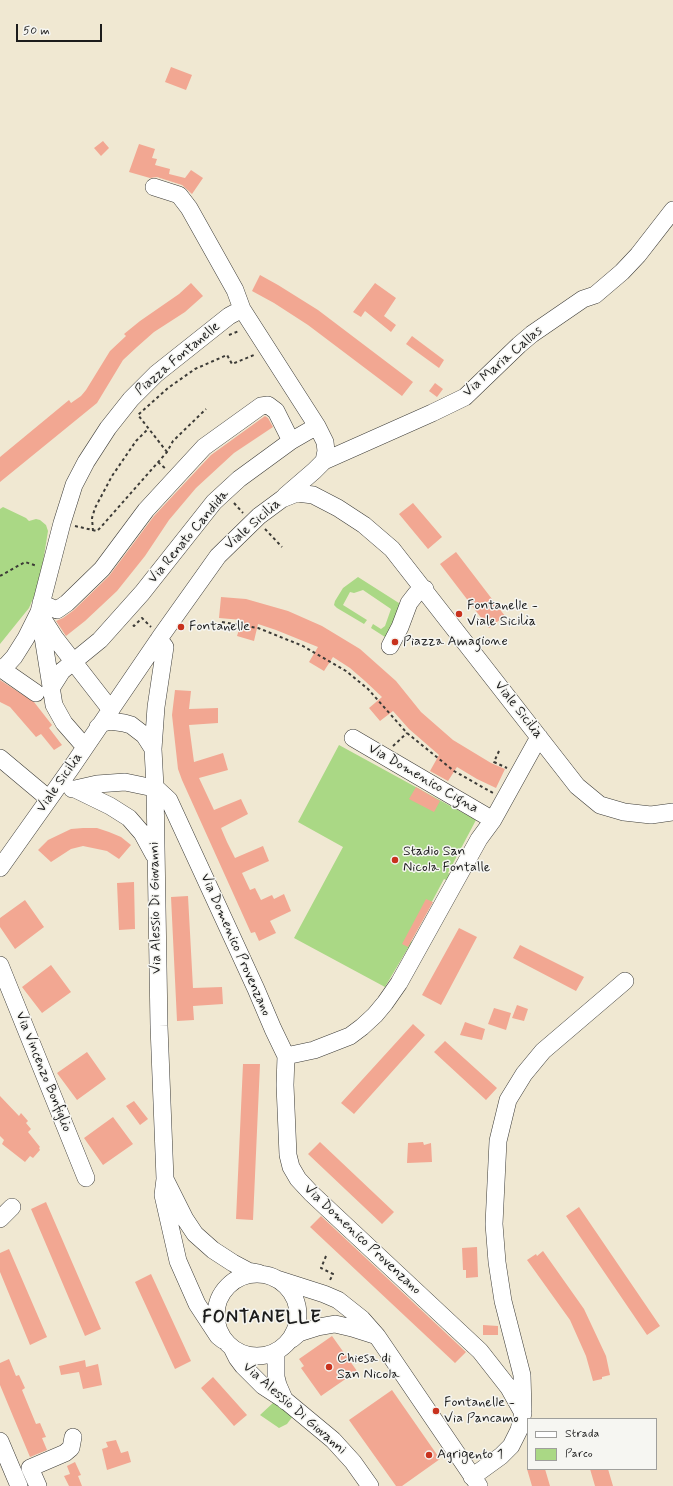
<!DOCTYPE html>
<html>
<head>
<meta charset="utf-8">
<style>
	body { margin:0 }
	#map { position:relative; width:673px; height:1486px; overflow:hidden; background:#f0e8d2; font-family:Mynerve,sans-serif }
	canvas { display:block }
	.legend { position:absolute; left:527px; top:1418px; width:130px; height:52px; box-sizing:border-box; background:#f6f6f2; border:1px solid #9f9f9c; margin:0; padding:5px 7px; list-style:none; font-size:12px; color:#1c1c1c }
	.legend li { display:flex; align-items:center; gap:8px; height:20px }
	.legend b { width:20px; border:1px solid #9f9f9c }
	.scale { position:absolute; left:16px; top:24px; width:86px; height:18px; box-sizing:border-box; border:2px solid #1c1c1c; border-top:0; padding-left:5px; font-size:12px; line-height:14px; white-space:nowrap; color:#1c1c1c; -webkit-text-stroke:3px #f6f6f2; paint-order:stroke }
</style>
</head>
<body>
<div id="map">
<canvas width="673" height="1486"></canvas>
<ul class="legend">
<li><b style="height:5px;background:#fff"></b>Strada</li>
<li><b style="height:11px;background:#aad885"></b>Parco</li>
</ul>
<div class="scale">50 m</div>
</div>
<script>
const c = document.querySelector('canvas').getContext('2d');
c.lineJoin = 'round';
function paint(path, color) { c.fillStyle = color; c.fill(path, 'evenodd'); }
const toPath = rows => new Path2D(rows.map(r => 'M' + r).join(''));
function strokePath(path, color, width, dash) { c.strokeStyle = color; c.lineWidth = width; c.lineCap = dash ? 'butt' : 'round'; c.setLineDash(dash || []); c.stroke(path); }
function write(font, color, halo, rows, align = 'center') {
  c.font = font + ' Mynerve,sans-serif'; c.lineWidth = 3; c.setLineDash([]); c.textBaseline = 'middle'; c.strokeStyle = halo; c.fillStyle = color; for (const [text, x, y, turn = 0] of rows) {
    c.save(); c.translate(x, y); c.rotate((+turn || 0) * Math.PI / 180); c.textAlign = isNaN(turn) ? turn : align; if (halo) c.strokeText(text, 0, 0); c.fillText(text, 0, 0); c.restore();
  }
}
const green = toPath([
	[3,507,26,518,29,521,36,519,40,520,46,525,48,531,43,562,35,594,29,608,0,644,0,509],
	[358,577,402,605,390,637,385,637,371,628,373,624,381,629,385,626,391,609,363,590,354,593,350,592,343,605,367,620,364,624,337,608,334,605,335,601,343,588],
	[339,745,476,820,448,873,453,876,450,882,444,879,411,941,416,944,413,950,408,948,385,987,294,938,343,847,298,822],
	[274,1402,293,1416,287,1424,279,1428,260,1415]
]);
const building = toPath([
	[171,67,192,75,186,90,165,82],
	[103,141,109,148,101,156,94,148],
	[139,144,155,149,152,158,157,159,155,165,170,169,169,174,185,178,191,170,203,178,192,194,182,185,157,177,150,178,129,172],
	[260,275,278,285,318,310,413,382,402,396,308,325,274,303,252,291],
	[191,283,203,296,185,312,154,332,137,347,123,360,97,403,0,482,0,457,69,400,71,403,81,396,86,390,110,351,126,336,124,334,140,321,179,294],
	[375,283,396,298,384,316,396,325,391,332,365,311,361,317,353,312],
	[412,336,444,360,439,368,406,344],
	[435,383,443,389,437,397,429,391],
	[265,416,268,418,273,427,234,453,196,488,169,520,145,556,117,591,85,621,66,636,56,621,63,618,74,610,109,576,154,516,211,455],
	[413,503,442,537,428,549,399,514],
	[456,552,505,616,489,628,440,564],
	[221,597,246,599,288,611,322,626,360,649,396,681,421,712,453,740,491,763,505,769,496,788,477,779,457,767,448,781,430,771,439,755,409,729,393,711,380,721,369,708,382,697,365,681,350,668,333,657,324,671,309,662,318,647,276,630,258,624,254,641,237,636,242,620,219,618],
	[0,680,34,702,52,725,49,728,62,745,54,750,41,734,36,737,10,707,0,702],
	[175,690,191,691,189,709,218,708,218,723,189,725,194,762,223,753,228,770,199,778,214,810,241,799,248,814,221,828,227,842,235,858,263,846,269,861,242,873,250,890,255,888,261,900,272,895,274,899,284,894,291,911,270,921,276,933,259,941,255,932,251,933,182,780,178,769,172,715],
	[416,787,440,801,434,812,409,799],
	[83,828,97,828,109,832,121,837,131,845,119,859,107,851,83,846,71,849,51,862,38,850,48,840,71,829],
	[134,882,135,929,119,930,117,883],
	[188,896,193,988,222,987,223,1004,193,1006,194,1020,177,1021,171,897],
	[426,899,433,902,408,947,402,944],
	[25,900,44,927,15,949,0,927,0,918],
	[459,928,477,937,441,1005,422,995],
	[520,945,584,977,576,991,513,958],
	[51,965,71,992,42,1013,22,987],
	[517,1005,528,1009,524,1021,512,1018],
	[494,1008,511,1013,506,1030,488,1024],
	[465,1022,485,1029,482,1040,460,1035],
	[413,1024,425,1035,354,1114,341,1103],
	[445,1041,497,1088,486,1100,434,1052],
	[87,1052,106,1079,77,1100,57,1073],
	[243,1064,260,1064,253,1220,236,1219],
	[0,1096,19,1116,21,1113,28,1121,26,1123,31,1129,28,1132,40,1147,39,1148,40,1150,33,1158,30,1156,25,1162,2,1144,4,1140,0,1136],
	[134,1101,148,1119,140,1125,126,1106],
	[113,1117,133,1144,103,1165,84,1138],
	[320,1142,394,1212,382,1224,308,1154],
	[423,1142,424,1145,431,1143,432,1162,407,1163,408,1143],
	[46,1202,101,1329,85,1336,31,1209],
	[579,1207,660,1326,647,1335,566,1216],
	[321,1216,466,1352,455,1363,310,1227],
	[477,1247,478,1277,466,1278,466,1270,463,1270,462,1248],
	[9,1249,47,1337,30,1345,0,1272,0,1253],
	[543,1251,584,1309,606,1356,610,1375,602,1377,602,1379,593,1381,586,1356,570,1320,527,1260,536,1254,537,1256],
	[151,1274,191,1361,175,1369,135,1282],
	[483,1325,498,1326,498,1335,483,1335],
	[332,1336,357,1371,321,1396,301,1368,304,1366,299,1359],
	[9,1359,16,1376,19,1375,25,1388,22,1390,36,1424,40,1423,46,1437,42,1438,47,1450,30,1457,0,1385,0,1363],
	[85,1360,86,1367,98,1364,102,1385,83,1389,79,1372,61,1375,59,1366],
	[213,1377,247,1415,234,1426,201,1388],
	[392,1390,440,1459,402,1486,396,1486,349,1420],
	[116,1440,121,1453,128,1451,131,1462,107,1470,102,1449,108,1447,106,1442],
	[75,1462,81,1475,78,1476,82,1486,69,1486,64,1476,70,1474,67,1466],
	[527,1469,545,1469,550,1486,532,1486],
	[590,1469,608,1469,613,1486,595,1486]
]);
const path = toPath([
	[229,335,239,331],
	[167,452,138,415,168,388,195,369,227,355,232,364,254,355,253,354],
	[158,462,166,469],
	[234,503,243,513],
	[75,526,97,531,101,527,167,452,173,441,206,409],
	[265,529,282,547],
	[93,531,92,518,95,508,112,476,136,441,148,429],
	[0,576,25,562,37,566],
	[222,622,258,628,303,646,346,671,368,689,407,733,454,771,493,793],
	[133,625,134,626,142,618,151,627],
	[393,746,407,733],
	[499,751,494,762,507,768],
	[326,1256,321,1268,333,1274,329,1282]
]);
const minor = toPath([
	[154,187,179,195,189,208,235,290,242,309,317,426,325,442,326,451,324,461,314,471,285,496],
	[324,461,432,413,465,397,519,345,532,334,583,299,595,295,622,272,638,255,673,210],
	[41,603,57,610,67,603,102,569,146,510,204,447,261,406,268,405,276,411,291,441],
	[39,612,54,705,64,723,85,747],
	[43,619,55,638,111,710],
	[159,639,165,647,156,707,153,749,155,787,159,1026,165,1179,163,1195,178,1261,197,1304,218,1336,223,1340],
	[390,646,400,627,409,603,416,594,425,589],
	[0,668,36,693],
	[2,670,14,657,26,638,39,612,62,523,74,485,86,462,108,428,131,399,156,374,229,316,242,309],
	[50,690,62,671,100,640,142,593,214,502,239,479,291,441,317,426],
	[98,727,103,723,110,721,124,723,131,725,144,735,153,749],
	[353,738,493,820],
	[0,758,49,799],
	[155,787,169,800,256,989,273,1029,286,1056,285,1085,288,1155,291,1167,298,1179,311,1193,480,1351,509,1388,523,1413,519,1430,511,1446,501,1456,472,1477],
	[72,789,75,789,97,784,125,782,149,787],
	[75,789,110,806,129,818,142,833,154,855],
	[0,868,71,768,161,636,218,556,259,516,282,499,297,493,313,495,338,508,364,525,392,549,577,786,600,805,624,812,651,815,673,812],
	[0,965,86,1178],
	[286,1056,314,1050,350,1036,362,1027,375,1015,385,1003,399,983,479,839,493,820,539,737],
	[166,1181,185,1219,195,1234,213,1250,233,1263,248,1271,259,1273],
	[0,1219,12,1207],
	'216 1315a41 41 0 1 1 82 0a41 41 0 1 1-82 0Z',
	[274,1278,324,1294,338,1300,362,1319,377,1336,479,1486],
	[292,1339,299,1333,318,1327,335,1324,352,1328,377,1336],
	[233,1350,237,1358,243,1366,263,1386,286,1401,333,1440,353,1462,370,1486],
	[276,1352,276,1377,278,1385,285,1401],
	[523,1410,522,1375,503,1301,497,1262,494,1224,498,1141,508,1100,524,1074,543,1051,625,981],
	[0,1441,19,1486],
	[38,1486,30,1468,65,1453,71,1448,73,1437]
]);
const markers = [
	[459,614,4,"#c8321e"],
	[181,627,4,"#c8321e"],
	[395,642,4,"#c8321e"],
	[395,860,4,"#c8321e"],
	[329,1367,4,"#c8321e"],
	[436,1411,4,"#c8321e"],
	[429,1455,4,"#c8321e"]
];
const streetNames = [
	["Piazza Fontanelle",178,359,-40],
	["Via Maria Callas",503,362,-41],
	["Viale Sicilia",253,525,-41],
	["Via Renato Candida",189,537,-50],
	["Viale Sicilia",518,710,52],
	["Via Domenico Cigna",423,779,30],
	["Viale Sicilia",60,783,-55],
	["Via Alessio Di Giovanni",156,908,-91],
	["Via Domenico Provenzano",235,945,66],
	["Via Vincenzo Bonfiglio",43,1072,68],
	["Via Domenico Provenzano",362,1240,43],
	["Via Alessio Di Giovanni",294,1409,41]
];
const poiNames = [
	["Fontanelle -",467,606],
	["Viale Sicilia",467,622],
	["Fontanelle",189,627],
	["Piazza Amagione",403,642],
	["Stadio San",403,852],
	["Nicola Fontalle",403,868],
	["Chiesa di",337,1359],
	["San Nicola",337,1375],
	["Fontanelle -",444,1403],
	["Via Pancamo",444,1419],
	["Agrigento 1",437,1455]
];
const districtNames = [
	["FONTANELLE",262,1318]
];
paint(green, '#aad885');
paint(building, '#f2a792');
strokePath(minor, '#3c3b37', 18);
strokePath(path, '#3c3b37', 2, [3, 3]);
strokePath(minor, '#fff', 17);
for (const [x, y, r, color] of markers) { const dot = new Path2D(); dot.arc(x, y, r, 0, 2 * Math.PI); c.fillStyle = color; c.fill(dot); strokePath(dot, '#f6f6f2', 1.5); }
write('14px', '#1c1c1c', '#f6f6f2', streetNames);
write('14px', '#1c1c1c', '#f6f6f2', poiNames, 'left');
c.letterSpacing = '1px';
write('bold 18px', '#1c1c1c', '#f6f6f2', districtNames);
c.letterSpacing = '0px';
</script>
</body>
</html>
